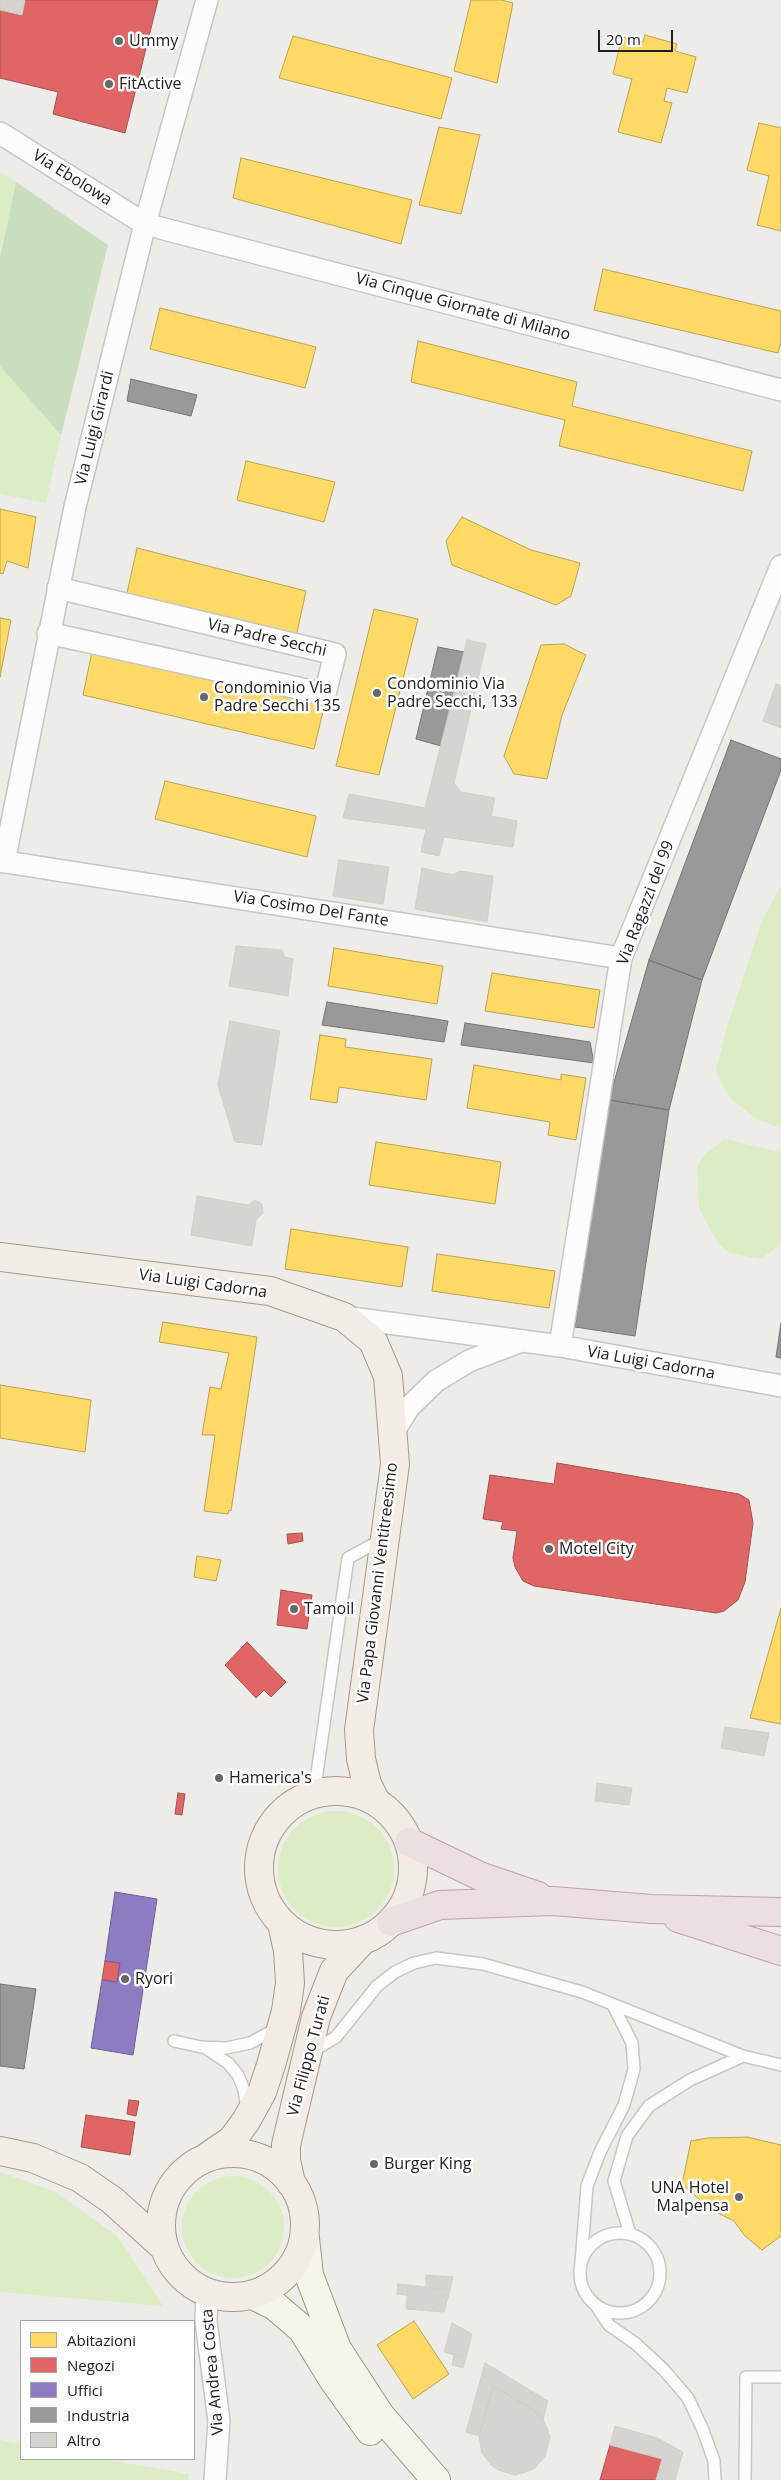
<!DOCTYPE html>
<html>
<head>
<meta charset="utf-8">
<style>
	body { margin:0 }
	#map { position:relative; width:781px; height:2480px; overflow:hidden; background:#eeece8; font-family:"Open Sans",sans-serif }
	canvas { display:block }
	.legend { position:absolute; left:20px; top:2320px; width:175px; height:140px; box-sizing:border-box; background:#fff; border:1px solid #a6a6a6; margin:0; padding:6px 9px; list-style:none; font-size:15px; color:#202020 }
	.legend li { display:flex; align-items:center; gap:10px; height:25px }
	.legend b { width:25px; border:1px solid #a6a6a6 }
	.scale { position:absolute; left:598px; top:30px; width:75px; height:22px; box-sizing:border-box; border:2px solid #202020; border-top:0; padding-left:6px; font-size:15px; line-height:18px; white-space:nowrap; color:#202020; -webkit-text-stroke:4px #fff; paint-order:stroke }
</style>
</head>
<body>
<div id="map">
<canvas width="781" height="2480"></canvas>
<ul class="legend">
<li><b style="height:14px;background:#ffd966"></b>Abitazioni</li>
<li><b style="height:14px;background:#e06666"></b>Negozi</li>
<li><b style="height:14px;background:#8e7cc3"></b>Uffici</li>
<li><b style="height:14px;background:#999"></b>Industria</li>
<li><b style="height:14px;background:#d6d4d1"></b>Altro</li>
</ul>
<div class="scale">20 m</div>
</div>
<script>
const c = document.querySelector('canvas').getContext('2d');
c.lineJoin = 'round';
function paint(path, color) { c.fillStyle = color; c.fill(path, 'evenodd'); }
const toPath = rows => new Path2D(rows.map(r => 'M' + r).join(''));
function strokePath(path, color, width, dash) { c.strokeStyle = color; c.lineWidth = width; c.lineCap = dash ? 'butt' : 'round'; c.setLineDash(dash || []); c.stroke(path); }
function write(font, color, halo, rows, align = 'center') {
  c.font = font + ' "Open Sans",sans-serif'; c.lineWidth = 5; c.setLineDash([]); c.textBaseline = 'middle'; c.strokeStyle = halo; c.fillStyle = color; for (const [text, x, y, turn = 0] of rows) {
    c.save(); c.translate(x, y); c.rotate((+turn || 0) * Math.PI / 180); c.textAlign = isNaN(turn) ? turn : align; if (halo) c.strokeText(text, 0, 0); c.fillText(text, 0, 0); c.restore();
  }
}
const grass = toPath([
	[0,172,16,182,0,258],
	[0,366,61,435,46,503,0,494],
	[781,884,781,1128,756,1119,731,1099,722,1085,716,1070,726,1030,761,923],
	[725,1139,781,1152,781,1244,761,1259,729,1253,717,1242,699,1208,697,1167,706,1153],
	'278 1869a58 58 0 1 1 116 0a58 58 0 1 1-116 0Z',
	[0,2172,54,2191,117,2236,163,2306,0,2292],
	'182 2227a51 51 0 1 1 102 0a51 51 0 1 1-102 0Z',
	[0,2440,21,2444,21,2459,102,2459,189,2474,188,2480,0,2480]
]);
const forest = toPath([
	[16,182,108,245,61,435,0,366,0,258]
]);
const homes = toPath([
	[471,0,501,0,513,3,497,83,454,71,471,0],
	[645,35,677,44,675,51,696,57,687,93,667,88,664,101,672,103,661,143,618,132,632,79,613,74,622,37,643,42,645,35],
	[293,36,452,78,441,119,279,78,293,36],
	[759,123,781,128,781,231,757,225,769,176,747,170,759,123],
	[439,127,480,135,461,214,419,205,439,127],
	[241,158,412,200,401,244,233,198,241,158],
	[603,269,781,311,781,341,778,353,594,310,603,269],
	[160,308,316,347,305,388,150,349,160,308],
	[418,341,577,382,572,406,752,451,743,491,559,446,565,420,411,382,418,341],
	[246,461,335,482,324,522,237,500,246,461],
	[0,509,36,517,28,568,7,561,3,574,0,573,0,509],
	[462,517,531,550,580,563,571,596,556,605,452,565,446,541,462,517],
	[137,548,306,591,296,637,127,593,137,548],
	[374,609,418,619,379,775,336,766,374,609],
	[0,618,11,620,0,677,0,618],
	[564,644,586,655,562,715,547,779,514,774,504,756,541,645,564,644],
	[93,647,326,699,314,749,83,695,93,647],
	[165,781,316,816,307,857,155,819,165,781],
	[334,948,443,966,437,1004,328,986,334,948],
	[492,973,600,990,594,1028,485,1011,492,973],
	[320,1035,346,1039,345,1047,432,1059,426,1100,339,1087,337,1103,310,1099,320,1035],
	[474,1065,561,1080,561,1074,586,1078,576,1140,548,1135,550,1122,467,1108,474,1065],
	[376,1142,501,1162,495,1204,369,1185,376,1142],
	[291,1229,408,1247,402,1287,285,1269,291,1229],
	[437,1254,555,1271,549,1308,432,1291,437,1254],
	[163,1322,257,1337,231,1511,229,1510,228,1514,204,1511,215,1435,202,1435,210,1387,221,1389,229,1353,159,1342,163,1322],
	[0,1385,91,1400,85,1452,0,1438,0,1385],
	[197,1556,221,1560,216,1581,194,1577,197,1556],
	[781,1608,781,1724,750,1718,781,1608],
	[747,2137,781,2145,781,2236,762,2250,745,2236,734,2221,710,2209,682,2184,691,2141,707,2138,747,2137],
	[414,2321,449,2374,413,2399,377,2345,414,2321]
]);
const shops = toPath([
	[25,0,158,0,125,133,53,114,58,92,0,78,0,10,22,15,25,0],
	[557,1463,739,1494,749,1500,753,1523,745,1582,738,1600,724,1611,716,1613,534,1586,523,1581,515,1567,513,1558,517,1531,501,1529,503,1522,483,1519,490,1475,554,1484,557,1463],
	[302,1533,303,1541,288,1544,287,1534,302,1533],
	[281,1590,312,1595,307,1629,277,1625,281,1590],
	[247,1642,286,1682,271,1697,264,1690,256,1698,225,1665,247,1642],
	[178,1793,185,1794,182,1815,175,1814,178,1793],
	[105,1961,120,1963,117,1982,102,1980,105,1961],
	[129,2100,139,2101,136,2116,127,2114,129,2100],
	[86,2115,135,2122,130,2155,81,2147,86,2115],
	[610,2445,662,2459,656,2480,600,2480,610,2445]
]);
const offices = toPath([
	[115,1892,157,1899,133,2055,91,2048,102,1980,117,1982,120,1963,105,1961,115,1892]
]);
const industry = toPath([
	[131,379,197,395,191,416,127,401,131,379],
	[438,647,464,652,441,746,416,739,438,647],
	[731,740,781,759,781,770,702,980,649,960,731,740],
	[649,960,702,980,669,1110,609,1100,649,960],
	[327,1002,448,1021,444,1042,322,1025,327,1002],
	[465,1023,590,1042,594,1063,461,1045,465,1023],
	[609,1100,669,1110,635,1336,575,1327,609,1100],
	[781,1323,781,1358,776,1357,781,1323],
	[0,1984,36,1989,24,2069,0,2066,0,1984]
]);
const building = toPath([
	[0,0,25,0,22,15,0,10,0,0],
	[467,640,486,644,454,783,461,792,495,798,491,816,517,821,513,847,444,837,439,856,421,852,426,829,343,818,349,794,425,808,467,640],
	[776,684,781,686,781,728,763,721,776,684],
	[339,860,389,867,383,904,333,896,339,860],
	[422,868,453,875,460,871,493,876,487,922,415,909,422,868],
	[236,946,282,950,285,957,293,959,288,996,229,986,236,946],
	[230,1021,280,1031,262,1145,235,1142,218,1085,230,1021],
	[197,1196,248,1205,255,1200,262,1204,263,1213,256,1220,252,1246,191,1235,197,1196],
	[725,1727,769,1733,764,1756,721,1748,725,1727],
	[597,1783,632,1788,629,1805,595,1801,597,1783],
	[426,2275,453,2277,450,2290,426,2288,426,2275],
	[398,2284,408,2285,407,2295,397,2294,398,2284],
	[408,2285,450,2290,444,2312,406,2309,408,2285],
	[452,2323,472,2334,466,2358,444,2352,452,2323],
	[454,2355,466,2358,463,2368,452,2365,454,2355],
	[485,2363,548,2401,543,2419,532,2409,493,2386,479,2436,466,2432,485,2363],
	[493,2386,532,2409,543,2419,547,2428,550,2437,545,2456,535,2468,523,2473,515,2475,498,2470,491,2465,482,2453,479,2436,493,2386],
	[615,2426,657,2438,683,2452,675,2480,656,2480,662,2459,610,2445,615,2426]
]);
const service = toPath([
	[314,1794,348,1558,383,1539],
	[174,2041,201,2047,226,2048,250,2043,276,2029],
	[207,2049,228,2063,238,2075,244,2090,247,2109],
	[311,2052,336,2037,377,1986,395,1972,414,1963,436,1958,483,1964,582,1992,743,2056,781,2065],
	'580 2273a40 40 0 1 1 80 0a40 40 0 1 1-80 0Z',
	[630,2234,614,2181,627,2136,649,2106,690,2080,743,2056],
	[581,2263,587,2186,600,2152,624,2105,634,2069,632,2043,613,2005],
	[597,2307,609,2325,636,2344,664,2370,688,2398,703,2430,714,2461,715,2480],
	[745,2480,746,2377,781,2377]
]);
const minor = toPath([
	[0,133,145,224,781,390],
	[48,633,325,694,335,654,58,588],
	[0,861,621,958],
	[4,862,75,507,145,224,207,0],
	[344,1317,560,1346,781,1386],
	[560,1346,621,958,781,566],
	[393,1433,409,1407,436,1381,469,1361,519,1342],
	[207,2293,206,2321,219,2421,215,2480]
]);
const secondary = toPath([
	[305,2238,309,2275,337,2349,380,2415,436,2480],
	[253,2295,275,2306,302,2329,332,2378,370,2431]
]);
const primary = toPath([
	[0,1257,270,1291,344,1317,373,1341,388,1376,395,1464,359,1730,361,1759,367,1784,376,1802],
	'259 1868a77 77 0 1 1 154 0a77 77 0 1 1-154 0Z',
	[0,2151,33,2158,80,2178,112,2200,164,2247],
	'161 2225a72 72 0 1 1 144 0a72 72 0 1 1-144 0Z',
	[207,2157,232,2140,246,2121,262,2092,271,2065,286,2011,290,1983,288,1951,282,1923],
	[291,2183,286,2160,286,2145,316,2017,334,1971,363,1940]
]);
const motorway = toPath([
	[409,1842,482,1877,538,1896],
	[678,1918,781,1951],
	[391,1922,440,1905,553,1901,651,1909,781,1912]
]);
const markers = [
	[119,41,5,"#686766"],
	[109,84,5,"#686766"],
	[377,693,5,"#686766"],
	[204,697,5,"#686766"],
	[549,1549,5,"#686766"],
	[294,1609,5,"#686766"],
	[219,1778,5,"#686766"],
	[125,1979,5,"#686766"],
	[374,2164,5,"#686766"],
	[739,2197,5,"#686766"]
];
const poiNames = [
	["Ummy",129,41],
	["FitActive",119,84],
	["Condominio Via",387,684],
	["Padre Secchi, 133",387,702],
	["Condominio Via",214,688],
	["Padre Secchi 135",214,706],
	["Motel City",559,1549],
	["Tamoil",304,1609],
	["Hamerica's",229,1778],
	["Ryori",135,1979],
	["Burger King",384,2164],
	["UNA Hotel",729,2188,"right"],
	["Malpensa",729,2206,"right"]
];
const streetNames = [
	["Via Ebolowa",72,178,32],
	["Via Cinque Giornate di Milano",463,307,15],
	["Via Luigi Girardi",95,428,-76],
	["Via Padre Secchi",267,638,13],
	["Via Ragazzi del 99",646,903,-69],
	["Via Cosimo Del Fante",311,909,9],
	["Via Luigi Cadorna",203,1284,8],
	["Via Luigi Cadorna",651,1363,10],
	["Via Papa Giovanni Ventitreesimo",378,1583,-83],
	["Via Filippo Turati",309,2056,-75],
	["Via Andrea Costa",213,2372,-95]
];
paint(grass, '#dbedc5');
paint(forest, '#c9debc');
paint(homes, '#ffd966');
strokePath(homes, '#bca251', 1);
paint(shops, '#e06666');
strokePath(shops, '#a65151', 1);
paint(offices, '#8e7cc3');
strokePath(offices, '#6d6092', 1);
paint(industry, '#999');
strokePath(industry, '#757575', 1);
paint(building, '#d6d4d1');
strokePath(building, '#d1cdc9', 1);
strokePath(service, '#c7c6c4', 14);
strokePath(minor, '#c7c6c4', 24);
strokePath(secondary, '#98987f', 30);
strokePath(primary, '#a59a84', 30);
strokePath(motorway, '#c59daa', 30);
strokePath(service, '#fcfcfc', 11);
strokePath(minor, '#fcfcfc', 21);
strokePath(secondary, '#f4f4eb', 28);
strokePath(primary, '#f1ece5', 28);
strokePath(motorway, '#ebdfe0', 28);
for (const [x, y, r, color] of markers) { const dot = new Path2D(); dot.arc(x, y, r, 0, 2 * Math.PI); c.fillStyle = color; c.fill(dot); strokePath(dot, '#fff', 2); }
write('16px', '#202020', '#fff', poiNames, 'left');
write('16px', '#202020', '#fff', streetNames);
</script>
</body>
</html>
